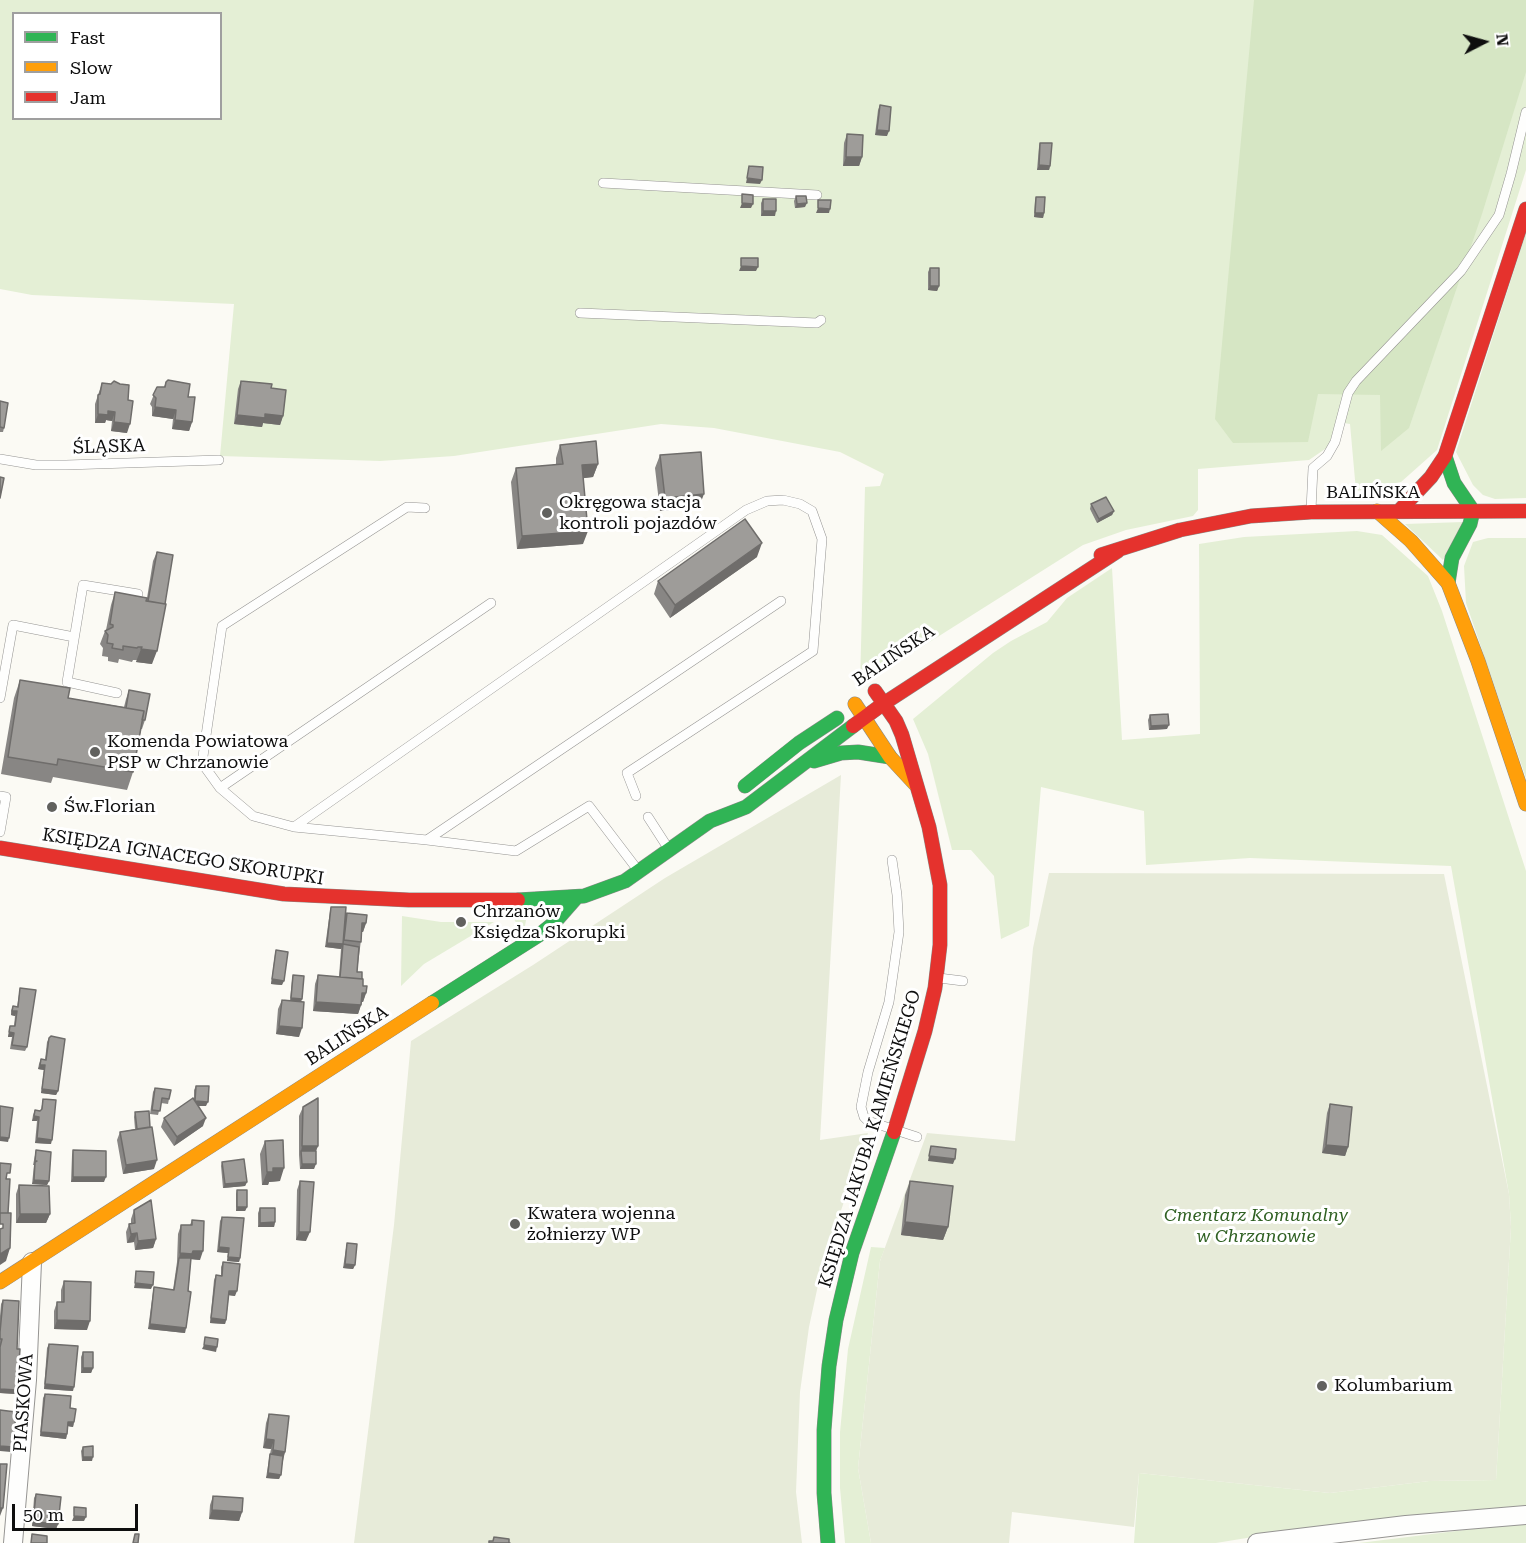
<!DOCTYPE html>
<html>
<head>
<meta charset="utf-8">
<style>
	body { margin:0 }
	#map { position:relative; width:1526px; height:1543px; overflow:hidden; background:#fbfaf4; font-family:"Roboto Serif",serif }
	canvas { display:block }
	.legend { position:absolute; left:12px; top:12px; width:210px; height:108px; box-sizing:border-box; background:#fff; border:2px solid #9f9f9f; margin:0; padding:8px 10px; list-style:none; font-size:18px; color:#0e0e0e }
	.legend li { display:flex; align-items:center; gap:12px; height:30px }
	.legend b { width:30px; border:2px solid #9f9f9f }
	.north { position:absolute; left:1454px; top:12px; width:60px; height:60px; -webkit-text-stroke:4px #fff; paint-order:stroke; rotate:84deg; font-size:16px; font-weight:700; line-height:24px; text-align:center; color:#0e0e0e }
	.north::after { content:''; display:block; margin:auto; width:21px; height:27px; background:#0e0e0e; clip-path:polygon(50% 0,100% 100%,50% 72%,0 100%) }
	.scale { position:absolute; left:12px; top:1504px; width:126px; height:27px; box-sizing:border-box; border:3px solid #0e0e0e; border-top:0; padding-left:8px; font-size:18px; line-height:21px; white-space:nowrap; color:#0e0e0e; -webkit-text-stroke:4px #fff; paint-order:stroke }
</style>
</head>
<body>
<div id="map">
<canvas width="1526" height="1543"></canvas>
<ul class="legend">
<li><b style="height:8px;background:#30b455"></b>Fast</li>
<li><b style="height:8px;background:#ff9f0a"></b>Slow</li>
<li><b style="height:8px;background:#e5322d"></b>Jam</li>
</ul>
<div class="north">N</div>
<div class="scale">50 m</div>
</div>
<script>
const c = document.querySelector('canvas').getContext('2d');
c.lineJoin = 'round';
function paint(path, color) { c.fillStyle = color; c.fill(path, 'evenodd'); }
const toPath = rows => new Path2D(rows.map(r => 'M' + r).join(''));
function strokePath(path, color, width, dash) { c.strokeStyle = color; c.lineWidth = width; c.lineCap = dash ? 'butt' : 'round'; c.setLineDash(dash || []); c.stroke(path); }
function write(font, color, halo, rows, align = 'center') {
  c.font = font + ' "Roboto Serif",serif'; c.lineWidth = 6; c.setLineDash([]); c.textBaseline = 'middle'; c.strokeStyle = halo; c.fillStyle = color; for (const [text, x, y, turn = 0] of rows) {
    c.save(); c.translate(x, y); c.rotate((+turn || 0) * Math.PI / 180); c.textAlign = isNaN(turn) ? turn : align; if (halo) c.strokeText(text, 0, 0); c.fillText(text, 0, 0); c.restore();
  }
}
const green = toPath([
	[0,0,1526,0,1526,170,1437,450,1401,482,1356,491,1350,424,1337,422,1328,447,1309,460,1198,469,1198,510,1193,516,1126,530,1083,545,860,686,865,487,880,486,884,474,840,452,714,428,661,424,454,456,380,461,220,456,234,304,32,295,0,289],
	[14,14,220,14,220,118,14,118],
	[1526,233,1526,498,1495,499,1483,495,1473,485,1456,452],
	[1463,522,1443,560,1405,524],
	[1357,531,1382,535,1428,576,1442,611,1526,871,1526,1507,1277,1533,1216,1543,1134,1543,1139,1473,1330,1493,1429,1481,1496,1480,1511,1227,1509,1194,1451,866,1250,858,1146,865,1144,811,1041,787,1029,926,1001,939,994,876,971,850,952,850,928,754,913,719,993,653,1011,641,1047,622,1067,598,1112,568,1122,740,1200,734,1199,544,1244,537],
	[1488,538,1526,538,1526,778,1466,603,1464,566,1473,542],
	[508,909,522,913,526,920,525,926,521,931],
	[402,916,441,922,494,922,424,964,401,986],
	[871,1247,885,1248,880,1261,858,1468,871,1543,845,1543,840,1488,840,1432,848,1349],
	[1526,1524,1526,1543,1359,1543,1505,1525]
]);
const forest = toPath([
	[1254,0,1526,0,1526,72,1482,214,1409,428,1381,451,1380,395,1318,394,1308,442,1233,443,1215,419]
]);
const cemetery = toPath([
	[841,775,820,1140,868,1133,823,1262,809,1327,800,1392,796,1492,802,1543,354,1543,394,1225,411,1041,533,965,665,878],
	[1049,873,1444,874,1509,1194,1511,1227,1496,1480,1429,1481,1330,1493,1139,1473,1134,1527,1012,1512,1009,1543,871,1543,858,1468,880,1261,927,1133,1015,1141,1033,948]
]);
const lane = toPath([
	[603,183,817,195],
	[580,313,817,323,821,320],
	[0,459,36,465,66,465,219,460],
	[425,508,407,507,222,626,202,763,220,788,253,816,294,827,427,840,516,851,589,806,637,869],
	[1311,510,1313,468,1327,456,1335,442,1348,393,1356,381,1461,271,1499,215,1511,174,1526,112],
	[117,693,67,682,83,585,138,594],
	[0,698,13,625,74,637],
	[220,788,491,603],
	[0,796,6,797,0,832],
	[648,817,668,848],
	[294,827,746,510,767,501,783,500,800,504,812,511,822,539,813,651,627,773,636,796],
	[427,840,781,601],
	[892,860,897,895,899,932,889,1002,868,1072,861,1107,864,1117,868,1121,917,1137],
	[939,978,963,981]
]);
const street = toPath([
	[13,1543,27,1380,32,1262],
	[1257,1543,1406,1525,1526,1515]
]);
const fast = toPath([
	[1445,456,1454,483,1473,511,1470,524,1452,558,1448,583],
	[814,761,841,753,858,752,890,757],
	[745,786,799,743,837,718],
	[518,900,584,896,625,881,710,821,746,807,853,726],
	[432,1003,539,935,554,923,576,898],
	[828,1543,824,1493,824,1430,829,1366,836,1320,852,1253,894,1132]
]);
const slow = toPath([
	[1377,511,1411,541,1448,583,1478,661,1526,804],
	[855,704,890,757,915,784],
	[0,1282,432,1003]
]);
const jam = toPath([
	[1399,511,1431,477,1445,456,1526,209],
	[1101,555,1180,530,1251,516,1311,512,1526,511],
	[875,691,896,721,902,735,929,827,940,885,940,945,935,988,925,1031,894,1132],
	[853,726,883,704,1118,551],
	[0,848,284,894,409,900,518,900]
]);
const wall = toPath([
	[880,105,887,136,875,135,878,110],
	[847,134,862,157,859,166,843,166,844,143],
	[1040,143,1050,166,1049,170,1037,170,1039,147],
	[796,196,805,207,795,208,794,201],
	[1036,197,1044,213,1043,218,1034,217,1035,201],
	[763,199,775,216,761,216,761,203],
	[930,268,939,286,937,291,928,290,928,272],
	[241,381,271,388,283,416,280,425,263,423,262,427,234,424,238,389],
	[166,382,188,397,192,422,189,431,172,429,173,419,152,416,152,407,150,404,157,387,164,387],
	[102,383,128,400,127,433,111,431,112,421,106,420,105,423,95,423,95,404],
	[0,401,4,428,3,432,0,432],
	[560,445,598,464,593,477,583,478,583,544,517,549,511,482,516,468,556,465,556,458],
	[660,455,699,507,660,511,655,468],
	[1091,504,1114,511,1112,515,1097,523,1090,509],
	[157,552,152,664,136,662,137,660,133,660,132,662,119,659,118,663,108,661,108,657,102,656,103,648,100,644,105,631,106,630,111,605,115,592,147,598,153,561],
	[757,557,670,618,654,594,658,581],
	[20,680,68,698,124,707,126,699,129,690,145,720,142,729,141,729,133,772,127,790,53,777,51,783,1,774,14,698],
	[1150,715,1167,729,1149,730,1148,720],
	[331,907,345,918,347,913,366,923,363,932,362,932,357,972,362,979,363,986,366,993,363,1002,362,1002,358,1014,313,1011,315,984,318,975,339,977,341,949,325,947,330,911],
	[276,950,282,985,271,984,275,954],
	[293,975,302,999,301,1002,299,1037,276,1034,278,1009,282,1000,290,1001,292,980],
	[20,988,27,1047,25,1051,10,1049,12,1037,8,1037,10,1026,14,1026,15,1016,11,1015,11,1011,13,1006,17,1007],
	[49,1038,58,1091,56,1095,41,1093,44,1070,38,1069,39,1064,41,1059,45,1060,47,1042],
	[196,1086,206,1106,198,1106,203,1126,174,1146,161,1127,164,1118,194,1099,194,1090],
	[155,1088,169,1099,168,1104,161,1103,158,1115,150,1114,153,1092],
	[43,1099,51,1144,35,1143,37,1121,32,1121,33,1115,35,1110,40,1111,41,1110],
	[1330,1104,1348,1147,1345,1156,1322,1153,1327,1113],
	[303,1107,318,1146,316,1151,314,1169,300,1169,299,1155,299,1116],
	[135,1112,154,1169,123,1174,117,1140,120,1132,135,1129,134,1117],
	[265,1141,280,1181,269,1182,268,1185,262,1185,260,1154],
	[36,1150,49,1181,47,1185,32,1184,34,1165,33,1165],
	[73,1150,104,1182,71,1182,72,1155],
	[222,1162,247,1182,245,1186,223,1188,221,1166],
	[300,1181,306,1241,296,1240,297,1190],
	[910,1181,948,1227,943,1240,901,1235,905,1195],
	[19,1185,50,1214,46,1223,16,1223,16,1194],
	[237,1190,247,1207,245,1211,236,1211,236,1194],
	[260,1208,275,1222,274,1227,258,1227,258,1213],
	[134,1210,156,1239,153,1248,135,1250,134,1242,127,1243,126,1232,129,1224,131,1223,131,1219],
	[222,1217,240,1258,239,1262,227,1261,228,1253,217,1252,220,1221],
	[192,1220,200,1260,191,1259,185,1333,148,1329,153,1292,154,1287,173,1290,177,1262,178,1234,181,1225,190,1225],
	[347,1243,355,1265,353,1269,343,1268,346,1248],
	[223,1262,235,1296,229,1295,226,1320,225,1324,210,1323,214,1280,216,1275,221,1276,221,1267],
	[64,1281,87,1330,54,1329,54,1311,57,1302,61,1302,61,1290],
	[3,1300,16,1394,0,1393,0,1316,1,1304],
	[49,1344,73,1391,44,1389,47,1348],
	[83,1352,93,1368,91,1373,81,1373,81,1357],
	[45,1394,70,1408,74,1422,73,1427,68,1426,67,1434,66,1439,40,1436,43,1398],
	[269,1414,285,1452,279,1479,266,1478,269,1459,271,1449,263,1448,266,1423],
	[83,1447,92,1461,82,1461,81,1451],
	[36,1494,58,1524,56,1529,32,1526,34,1498],
	[213,1496,242,1512,239,1521,209,1519,210,1505]
]);
const shadedWall = toPath([
	[877,130,889,131,887,136,875,135],
	[846,157,862,157,859,166,843,166],
	[1039,165,1050,166,1049,170,1037,170],
	[747,178,762,180,760,184,746,183],
	[742,203,753,204,751,208,740,208],
	[807,203,805,207,795,208,797,204],
	[818,208,830,209,829,213,816,213],
	[763,211,776,211,775,216,761,216],
	[1035,213,1044,213,1043,218,1034,217],
	[741,266,758,267,756,271,739,271],
	[930,286,939,286,937,291,928,290],
	[155,407,176,410,173,419,152,416],
	[108,411,115,412,112,421,106,420,105,423,95,423,98,414],
	[265,414,283,416,280,425,263,423,262,427,234,424,237,415],
	[175,420,192,422,189,431,172,429],
	[114,422,130,424,127,433,111,431],
	[598,464,593,477,577,479,582,465],
	[704,494,699,507,660,511,665,498],
	[1114,511,1112,515,1097,523,1099,519],
	[588,531,583,544,517,549,522,536],
	[762,543,757,557,670,618,675,605],
	[141,649,157,651,152,664,136,662],
	[1169,725,1167,729,1149,730,1151,726],
	[362,923,366,923,363,932,359,932],
	[327,943,343,944,341,949,325,947],
	[272,979,284,981,282,985,271,984],
	[362,993,366,993,363,1002,359,1001],
	[291,998,302,999,300,1003,290,1002],
	[316,1002,361,1005,358,1014,313,1011],
	[12,1011,17,1011,15,1016,11,1015],
	[279,1026,302,1028,299,1037,276,1034],
	[9,1032,14,1033,12,1037,8,1037],
	[40,1065,45,1065,44,1070,38,1069],
	[42,1089,58,1091,56,1095,41,1093],
	[195,1101,208,1102,206,1106,194,1106],
	[34,1116,39,1117,37,1121,32,1121],
	[206,1118,203,1126,174,1146,177,1137],
	[0,1137,9,1138,8,1142,0,1141],
	[37,1138,52,1140,51,1144,35,1143],
	[1326,1145,1348,1147,1345,1156,1322,1153],
	[302,1146,318,1146,314,1155,301,1151],
	[929,1156,955,1159,953,1164,928,1161],
	[157,1160,154,1169,123,1174,126,1165],
	[302,1164,316,1164,314,1169,300,1169],
	[273,1168,284,1168,280,1181,269,1182,268,1185,262,1185,267,1172],
	[73,1177,106,1177,104,1182,71,1182],
	[34,1180,49,1181,47,1185,32,1184],
	[247,1182,245,1186,223,1188,225,1184],
	[237,1207,247,1207,245,1211,236,1211],
	[20,1214,50,1214,46,1223,16,1223],
	[275,1222,274,1227,258,1227,260,1223],
	[905,1222,948,1227,943,1240,901,1235],
	[299,1232,310,1232,306,1241,296,1240],
	[137,1233,134,1242,127,1243,131,1234],
	[156,1239,153,1248,135,1250,138,1241],
	[219,1247,229,1248,228,1253,217,1252],
	[10,1248,6,1261,0,1265,0,1254],
	[193,1251,203,1251,200,1260,179,1258,180,1253],
	[228,1257,240,1258,239,1262,227,1261],
	[345,1264,355,1265,353,1269,343,1268],
	[135,1283,153,1285,151,1289,134,1288],
	[229,1291,237,1291,235,1296,227,1295],
	[211,1318,226,1320,225,1324,210,1323],
	[57,1320,90,1321,87,1330,54,1329],
	[150,1324,186,1328,185,1333,148,1329],
	[204,1345,217,1347,216,1352,202,1349],
	[83,1368,93,1368,91,1373,81,1373],
	[45,1384,74,1387,73,1391,44,1389],
	[0,1389,17,1390,16,1394,0,1393],
	[68,1422,74,1422,73,1427,67,1426],
	[41,1432,67,1434,66,1439,40,1436],
	[266,1439,274,1440,271,1449,263,1448],
	[0,1446,13,1447,11,1452,0,1451],
	[273,1450,285,1452,282,1461,270,1459],
	[83,1457,93,1457,92,1461,82,1461],
	[268,1473,281,1475,279,1479,266,1478],
	[0,1508,3,1508,0,1516],
	[212,1510,242,1512,239,1521,209,1519],
	[74,1516,86,1517,84,1521,72,1521],
	[33,1522,58,1524,56,1529,32,1526]
]);
const building = toPath([
	[880,105,891,107,889,131,877,130,880,105],
	[847,134,863,135,862,157,846,157,847,134],
	[1040,143,1052,143,1050,166,1039,165,1040,143],
	[749,166,763,167,762,180,747,178,749,166],
	[742,194,753,195,753,204,742,203,742,194],
	[796,196,806,196,807,203,797,204,796,196],
	[1036,197,1045,197,1044,213,1035,213,1036,197],
	[763,199,776,199,776,211,763,211,763,199],
	[818,200,831,200,830,209,818,208,818,200],
	[741,258,758,258,758,267,741,266,741,258],
	[930,268,939,268,939,286,930,286,930,268],
	[168,380,190,384,188,397,195,397,192,422,175,420,176,410,155,407,156,398,153,395,157,387,165,387,166,382,168,380],
	[114,381,120,384,129,385,128,400,133,401,130,424,114,422,115,412,108,411,108,415,98,414,98,395,100,394,102,383,111,384,114,381],
	[241,381,272,384,271,388,286,390,283,416,265,414,265,418,237,415,241,381],
	[0,401,8,403,4,428,0,427,0,401],
	[596,441,598,464,582,465,588,531,522,536,516,468,563,464,560,445,596,441],
	[701,452,704,494,665,498,660,455,701,452],
	[0,477,4,478,0,498,0,477],
	[1106,497,1114,511,1099,519,1091,504,1106,497],
	[745,519,762,543,675,605,658,581,745,519],
	[157,552,173,555,165,604,148,601,157,552],
	[115,592,147,598,146,601,166,604,157,651,141,649,142,647,138,647,137,648,123,646,123,650,112,648,113,644,107,643,108,635,105,631,113,627,113,625,110,624,115,592],
	[20,680,70,688,68,698,144,711,133,772,58,759,57,765,8,757,20,680],
	[129,690,150,694,145,720,142,720,144,711,126,708,129,690],
	[1168,714,1169,725,1151,726,1150,715,1168,714],
	[331,907,346,907,343,944,359,947,357,972,362,972,362,979,340,977,343,944,327,943,331,907],
	[347,913,367,915,366,923,362,923,361,942,344,940,347,913],
	[276,950,288,952,284,981,272,979,276,950],
	[293,975,304,976,302,999,291,998,293,975],
	[318,975,363,979,363,986,367,986,366,993,362,993,361,1005,316,1002,318,975],
	[20,988,36,990,27,1047,12,1045,14,1033,9,1032,10,1026,15,1026,17,1011,12,1011,13,1006,18,1007,20,988],
	[282,1000,304,1002,302,1028,279,1026,282,1000],
	[51,1036,65,1039,58,1091,42,1089,45,1065,40,1065,41,1059,46,1060,49,1038,51,1036],
	[196,1086,209,1086,208,1102,195,1101,196,1086],
	[155,1088,171,1090,169,1099,162,1098,160,1111,152,1110,155,1088],
	[193,1098,206,1118,177,1137,164,1118,193,1098],
	[318,1098,318,1146,302,1146,303,1107,318,1098],
	[43,1099,56,1100,52,1140,37,1138,39,1117,34,1116,35,1110,40,1111,42,1109,43,1099],
	[1330,1104,1352,1107,1348,1147,1326,1145,1330,1104],
	[0,1106,13,1108,9,1138,0,1137,0,1106],
	[149,1111,150,1127,137,1129,135,1112,149,1111],
	[152,1127,157,1160,126,1165,120,1132,152,1127],
	[283,1140,284,1168,273,1168,273,1172,267,1172,265,1141,283,1140],
	[931,1146,956,1149,955,1159,929,1156,931,1146],
	[36,1150,51,1152,49,1181,34,1180,35,1162,37,1161,35,1161,36,1150],
	[73,1150,106,1151,106,1177,73,1177,73,1150],
	[301,1151,316,1151,316,1164,302,1164,301,1151],
	[244,1159,247,1182,225,1184,222,1162,244,1159],
	[0,1163,11,1164,10,1173,7,1173,6,1179,10,1179,8,1213,0,1213,0,1163],
	[300,1181,314,1182,310,1232,299,1232,300,1181],
	[910,1181,953,1186,948,1227,905,1222,910,1181],
	[19,1185,49,1186,50,1214,20,1214,19,1185],
	[237,1190,247,1190,247,1207,237,1207,237,1190],
	[151,1200,156,1239,138,1241,137,1233,131,1234,129,1224,135,1223,134,1210,151,1200],
	[260,1208,275,1208,275,1222,260,1223,260,1208],
	[0,1213,11,1213,10,1248,0,1254,0,1229,3,1228,3,1224,0,1224,0,1213],
	[222,1217,244,1218,240,1258,228,1257,229,1248,219,1247,222,1217],
	[192,1220,204,1221,203,1251,193,1251,192,1254,180,1253,181,1225,192,1225,192,1220],
	[347,1243,357,1244,355,1265,345,1264,347,1243],
	[179,1258,191,1258,188,1291,191,1292,186,1328,150,1324,154,1287,174,1290,179,1258],
	[223,1262,240,1264,237,1291,229,1291,226,1320,211,1318,216,1275,222,1276,223,1262],
	[136,1271,154,1272,153,1285,135,1283,136,1271],
	[64,1281,91,1282,90,1321,57,1320,57,1302,64,1302,64,1281],
	[3,1300,19,1301,17,1349,20,1349,17,1390,0,1389,0,1347,2,1339,0,1339,0,1332,3,1300],
	[205,1337,218,1339,217,1347,204,1345,205,1337],
	[49,1344,78,1346,74,1387,45,1384,49,1344],
	[83,1352,93,1352,93,1368,83,1368,83,1352],
	[45,1394,71,1396,70,1408,76,1409,74,1422,68,1422,67,1434,41,1432,45,1394],
	[0,1410,16,1412,13,1447,0,1446,0,1410],
	[269,1414,289,1416,285,1452,273,1450,274,1440,266,1439,269,1414],
	[93,1446,93,1457,83,1457,83,1447,93,1446],
	[270,1454,283,1456,281,1475,268,1473,270,1454],
	[0,1464,7,1464,3,1508,0,1508,0,1464],
	[36,1494,61,1497,58,1524,33,1522,36,1494],
	[213,1496,243,1498,242,1512,212,1510,213,1496],
	[74,1507,86,1508,86,1517,74,1516,74,1507],
	[32,1534,47,1536,47,1543,31,1543,32,1534],
	[135,1534,139,1534,138,1543,133,1543,135,1534],
	[494,1537,509,1539,509,1543,510,1543,489,1543,489,1541,493,1541,494,1537]
]);
const markers = [
	[547,513,6,"#61615e"],
	[95,752,6,"#61615e"],
	[52,807,6,"#61615e"],
	[461,922,6,"#61615e"],
	[515,1224,6,"#61615e"],
	[1322,1386,6,"#61615e"]
];
const streetNames = [
	["ŚLĄSKA",109,447,-2],
	["BALIŃSKA",1373,493],
	["BALIŃSKA",894,656,-34],
	["KSIĘDZA IGNACEGO SKORUPKI",183,857,9],
	["BALIŃSKA",347,1036,-33],
	["KSIĘDZA JAKUBA KAMIEŃSKIEGO",870,1139,-73],
	["PIASKOWA",24,1403,-86]
];
const poiNames = [
	["Okręgowa stacja",559,503],
	["kontroli pojazdów",559,524],
	["Komenda Powiatowa",107,742],
	["PSP w Chrzanowie",107,763],
	["Św.Florian",64,807],
	["Chrzanów",473,912],
	["Księdza Skorupki",473,933],
	["Kwatera wojenna",527,1214],
	["żołnierzy WP",527,1235],
	["Kolumbarium",1334,1386]
];
const parkNames = [
	["Cmentarz Komunalny",1256,1216],
	["w Chrzanowie",1256,1237]
];
paint(green, '#e4efd5');
paint(forest, '#d6e6c4');
paint(cemetery, '#e7ebd9');
strokePath(lane, '#959492', 10);
strokePath(street, '#959492', 20);
strokePath(fast, '#8b8b88', 15);
strokePath(slow, '#8b8b88', 15);
strokePath(jam, '#8b8b88', 15);
strokePath(lane, '#fefefd', 9);
strokePath(street, '#fefefd', 18);
strokePath(fast, '#30b455', 14);
strokePath(slow, '#ff9f0a', 14);
strokePath(jam, '#e5322d', 14);
paint(wall, '#888684');
paint(shadedWall, '#6f6d6b');
paint(building, '#9e9c99');
strokePath(building, '#6f6d6b', 1.5);
for (const [x, y, r, color] of markers) { const dot = new Path2D(); dot.arc(x, y, r, 0, 2 * Math.PI); c.fillStyle = color; c.fill(dot); strokePath(dot, '#fff', 2); }
write('18px', '#0e0e0e', '#fff', streetNames);
write('18px', '#0e0e0e', '#fff', poiNames, 'left');
write('italic 18px', '#306123', '#fff', parkNames);
</script>
</body>
</html>
